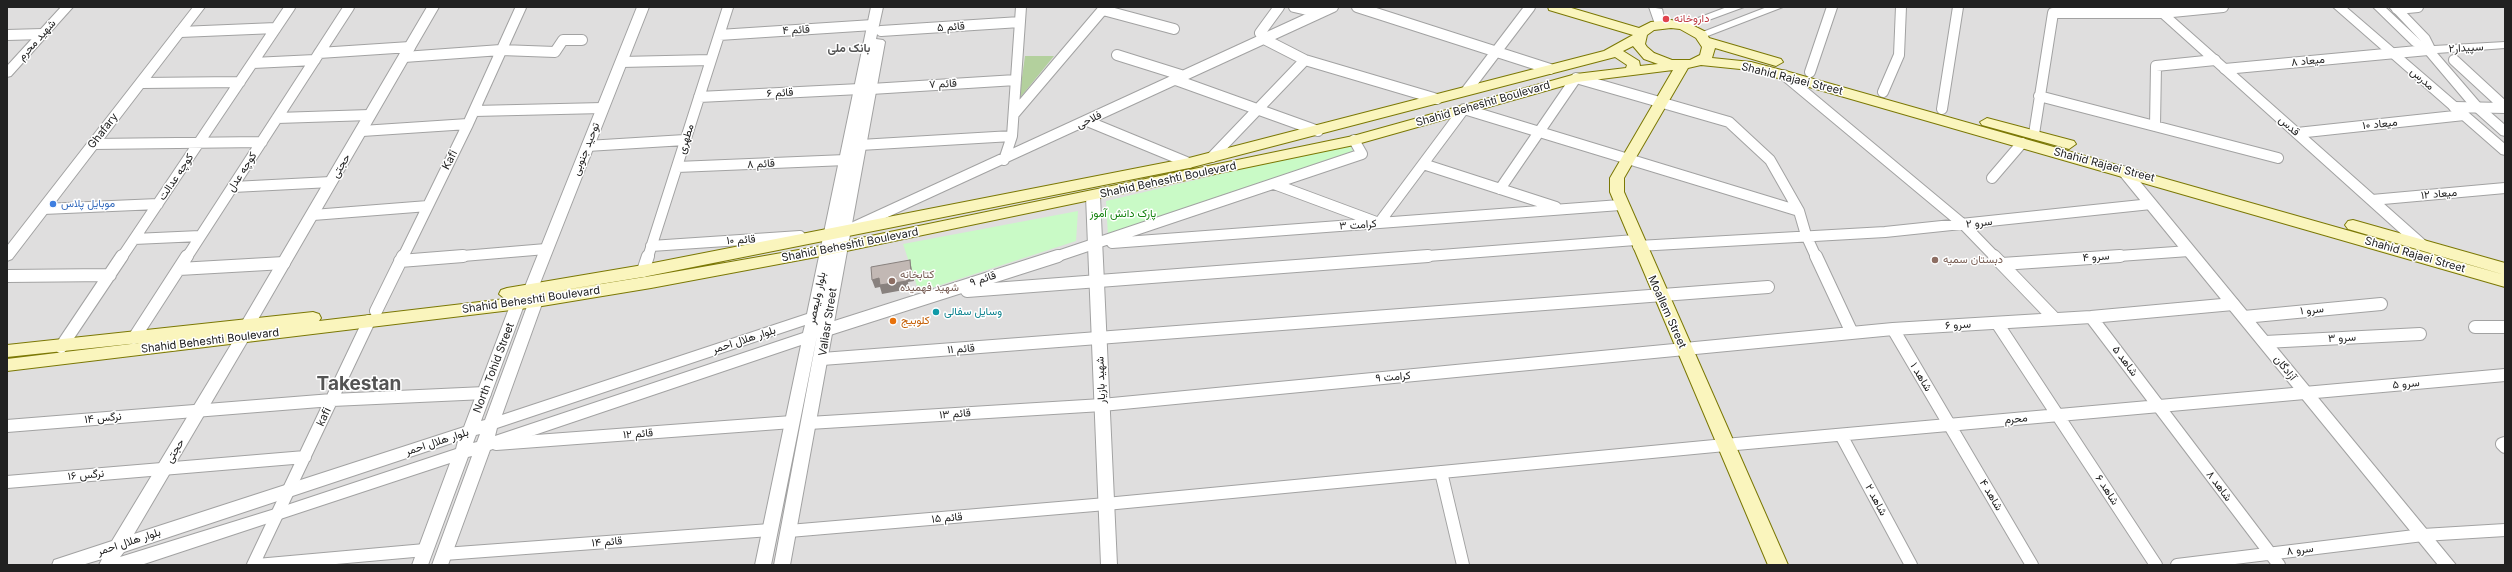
<!DOCTYPE html>
<html>
<head>
<meta charset="utf-8">
<style>
	body { margin:0 }
	#map { position:relative; width:2512px; height:572px; overflow:hidden; background:#f1ede8; font-family:Inter,sans-serif }
	canvas { display:block }
	.frame { position:absolute; inset:0; border:8px solid #212121; pointer-events:none }
</style>
</head>
<body>
<div id="map">
<canvas width="2512" height="572"></canvas>
<div class="frame"></div>
</div>
<script>
const c = document.querySelector('canvas').getContext('2d');
c.lineJoin = 'round';
function paint(path, color) { c.fillStyle = color; c.fill(path, 'evenodd'); }
const toPath = rows => new Path2D(rows.map(r => 'M' + r).join(''));
function strokePath(path, color, width, dash) { c.strokeStyle = color; c.lineWidth = width; c.lineCap = dash ? 'butt' : 'round'; c.setLineDash(dash || []); c.stroke(path); }
function write(font, color, halo, rows, align = 'center') {
  c.font = font + ' Inter,Vazirmatn,sans-serif'; c.lineWidth = 3; c.setLineDash([]); c.textBaseline = 'middle'; c.strokeStyle = halo; c.fillStyle = color; for (const [text, x, y, turn = 0] of rows) {
    c.save(); c.translate(x, y); c.rotate((+turn || 0) * Math.PI / 180); c.textAlign = isNaN(turn) ? turn : align; if (halo) c.strokeText(text, 0, 0); c.fillText(text, 0, 0); c.restore();
  }
}
const residential = toPath([
	[7,7,2505,7,2505,565,7,565]
]);
const forest = toPath([
	[1025,56,1054,56,1019,99]
]);
const park = toPath([
	[1349,144,1354,153,1108,236,1106,201],
	[1078,211,1076,241,919,292,903,244]
]);
const minorFar1 = toPath([
	[1279,7,1260,33,1264,39,1305,60,1437,99],
	[1294,7,1320,13],
	[1357,7,1550,69],
	[2397,9,2418,7],
	[1103,10,1174,29],
	[881,31,1020,22],
	[180,32,276,28],
	[7,35,43,34],
	[719,35,873,25],
	[319,53,410,47],
	[1117,55,1184,76],
	[404,57,501,50,555,52,563,40,582,40],
	[2454,60,2505,107],
	[621,62,711,60],
	[253,63,315,60],
	[2225,69,2428,50],
	[1810,72,1832,7],
	[1784,75,1964,225,1995,257],
	[1176,80,1318,131],
	[141,83,240,82],
	[871,89,1016,80],
	[1467,90,1530,7],
	[1883,92,1899,55,1901,7],
	[2039,96,2278,158],
	[699,97,860,89],
	[2454,107,2505,108],
	[1942,109,1958,7],
	[474,111,603,108],
	[1014,114,1105,7],
	[277,118,370,115],
	[1087,121,1189,163],
	[2155,126,2156,66,2215,60],
	[362,131,468,124],
	[2297,133,2464,115],
	[2034,134,2053,13,2162,13,2223,7],
	[93,144,262,142],
	[860,145,1012,136],
	[587,146,685,140],
	[1212,157,1305,60],
	[1004,160,1012,136,1021,7],
	[1423,164,1556,207],
	[677,167,846,160],
	[1992,178,2022,143],
	[1274,184,1379,223,1464,109,1799,211],
	[233,187,331,182],
	[1500,189,1576,78,1729,122,1770,160,1799,211,1806,235,1816,257],
	[2372,200,2505,188],
	[43,209,158,204],
	[313,215,428,206],
	[854,227,1333,7],
	[134,239,200,236],
	[1112,243,1620,205],
	[651,246,800,236],
	[1638,246,1885,232,2151,204],
	[122,257,290,7],
	[187,257,349,7],
	[403,257,468,124,521,7],
	[451,257,546,249],
	[648,257,728,7],
	[1055,257,1362,154,1354,140],
	[1415,257,1635,240],
	[2105,257,2189,251]
]);
const minor = toPath([
	[1816,256,1852,333],
	[1994,256,2053,317],
	[400,261,463,256],
	[2002,264,2120,256],
	[179,269,284,263],
	[643,271,648,256],
	[7,276,110,275],
	[967,291,1428,256],
	[376,311,403,256],
	[2091,317,2279,565],
	[2244,317,2381,304],
	[1997,323,2156,565],
	[2475,327,2505,327],
	[1893,329,2032,565],
	[826,330,1058,256],
	[134,338,187,256],
	[2265,342,2420,334],
	[61,347,122,256],
	[822,359,1768,287],
	[809,423,1102,405,1893,329,2091,317,2233,304],
	[7,426,332,400,485,393],
	[1841,435,1911,565],
	[2505,443,2502,444,2505,447],
	[496,444,792,422],
	[1441,472,1463,565],
	[7,482,305,457],
	[789,531,1106,504,1725,445,2505,375],
	[444,554,770,530],
	[253,565,369,321],
	[257,565,425,550],
	[2177,565,2423,535,2505,530]
]);
const tertiary = toPath([
	[61,7,73,7,11,76,7,77,7,66,61,7],
	[193,7,205,7,12,259,7,261,7,246,193,7],
	[427,7,439,7,253,328,243,328,241,324,243,320,427,7],
	[637,7,649,7,537,291,543,301,502,415,807,314,871,7,883,7,876,39,883,40,885,42,790,565,774,565,817,336,771,565,755,565,801,345,490,450,448,565,432,565,472,456,468,457,428,565,412,565,450,463,141,565,99,565,102,559,82,565,52,565,54,560,112,541,238,333,248,333,250,337,134,534,464,427,511,303,524,289,637,7],
	[529,301,485,420,481,421,524,305,529,301],
	[805,325,803,333,495,436,497,428,805,325],
	[480,434,477,442,473,443,476,435,480,434],
	[458,441,456,449,278,508,120,557,124,552,458,441],
	[1649,7,1662,9,1666,25,1664,27,1656,27,1649,7],
	[1727,7,1744,7,1687,28,1683,29,1677,26,1727,7],
	[1767,7,1783,7,1705,37,1701,38,1695,35,1767,7],
	[2149,7,2162,7,2427,242,2429,245,2427,248,2417,248,2149,7],
	[2333,7,2346,7,2505,144,2505,155,2501,154,2333,7],
	[2373,7,2385,7,2421,41,2389,7,2401,7,2429,36,2434,46,2505,42,2505,48,2437,53,2481,104,2505,125,2505,136,2501,135,2473,110,2424,52,2412,45,2373,7],
	[2123,166,2128,167,2456,565,2438,565,2118,173,2117,170,2123,166],
	[1093,192,1100,196,1117,565,1101,565,1086,196,1093,192]
]);
const secondary = toPath([
	[1548,7,1568,7,1639,28,1651,22,1671,20,1688,23,1706,32,1709,38,1781,59,1783,62,1776,66,1715,48,1712,58,1751,62,1789,72,2505,275,2505,287,1750,70,1701,65,1688,68,1624,178,1624,192,1788,565,1768,565,1610,192,1610,178,1673,70,1577,82,1354,145,827,255,651,288,536,307,7,371,7,359,139,343,7,357,7,345,313,312,319,314,321,318,319,321,505,299,499,294,501,290,507,288,643,265,1189,158,1604,51,1633,35,1549,10,1548,7],
	[1671,28,1680,29,1696,38,1702,47,1700,55,1690,60,1672,60,1654,53,1647,47,1645,44,1647,35,1654,30,1671,28],
	[1633,46,1644,59,1658,64,1640,66,1639,61,1623,51,1633,46],
	[1615,57,1627,65,1626,68,1576,74,1353,136,827,245,651,276,527,296,643,277,1189,168,1615,57],
	[1987,118,2074,141,2076,144,2069,149,1982,125,1980,122,1987,118],
	[2353,220,2505,263,2505,275,2348,229,2345,225,2348,221,2353,220]
]);
const shadedWall = toPath([
	[910,260,914,281,908,282,909,289,882,294,880,287,875,288,872,280]
]);
const building = toPath([
	[910,260,911,272,906,273,907,281,880,285,879,278,872,280,871,267,910,260]
]);
const markers = [
	[1666,19,4,"#e0444e"],
	[53,204,4,"#3f7fe0"],
	[1935,260,4,"#8d6e63"],
	[892,281,4,"#8d6e63"],
	[936,312,4,"#0f9aa8"],
	[893,321,4,"#e8710a"]
];
const healthNames = [
	["داروخانه",1674,19]
];
const streetNames = [
	["قائم ۵",951,27,-4],
	["قائم ۴",796,30,-3],
	["شهید محرم",37,40,-48],
	["سپیدار۲",2466,48,-3],
	["میعاد ۸",2308,61,-6],
	["Shahid Rajaei Street",1792,79,14],
	["مدرس",2422,79,41],
	["قائم ۷",943,84,-3],
	["قائم ۶",780,93,-3],
	["Shahid Beheshti Boulevard",1483,104,-16],
	["فلاحی",1089,120,-25],
	["میعاد ۱۰",2380,124,-6],
	["قدس",2289,126,42],
	["Ghafary",103,131,-52],
	["مطهری",686,139,-72],
	["توحید جنوبی",586,149,-68],
	["Kafi",450,160,-63],
	["قائم ۸",761,164,-3],
	["Shahid Rajaei Street",2104,165,15],
	["حجتی",341,166,-59],
	["کوچه عدل",242,172,-57],
	["کوچه عدالت",176,177,-56],
	["Shahid Beheshti Boulevard",1168,180,-12],
	["میعاد ۱۲",2439,194,-5],
	["سرو ۲",1979,223,-6],
	["کرامت ۳",1358,225,-4],
	["قائم ۱۰",741,240,-4],
	["Shahid Beheshti Boulevard",850,245,-11],
	["Shahid Rajaei Street",2415,255,16],
	["سرو ۴",2096,257,-4],
	["قائم ۹",983,279,-18],
	["بلوار ولیعصر",817,298,-78],
	["Shahid Beheshti Boulevard",531,300,-8],
	["سرو ۱",2312,310,-6],
	["Moallem Street",1667,312,66],
	["Valiasr Street",828,322,-81],
	["سرو ۶",1958,325,-3],
	["سرو ۳",2342,338,-3],
	["بلوار هلال احمر",744,340,-18],
	["Shahid Beheshti Boulevard",210,341,-7],
	["قائم ۱۱",961,349,-4],
	["شاهد ۵",2125,361,53],
	["North Tohid Street",494,368,-69],
	["آزادگان",2285,368,51],
	["کرامت ۹",1393,377,-5],
	["شاهد ۱",1921,377,59],
	["شهید بازیار",1101,380,-92],
	["سرو ۵",2406,384,-5],
	["قائم ۱۳",955,414,-4],
	["kafi",324,417,-65],
	["نرگس ۱۴",103,418,-5],
	["محرم",2016,419,-5],
	["قائم ۱۲",638,434,-4],
	["بلوار هلال احمر",437,442,-18],
	["حجتی",175,451,-59],
	["نرگس ۱۶",86,475,-5],
	["شاهد ۸",2219,486,53],
	["شاهد ۶",2107,490,57],
	["شاهد ۴",1991,495,59],
	["شاهد ۲",1876,500,62],
	["قائم ۱۵",947,518,-5],
	["بلوار هلال احمر",129,542,-18],
	["قائم ۱۴",607,542,-4],
	["سرو ۸",2300,550,-7]
];
const shopNames = [
	["موبایل پلاس",61,204]
];
const parkNames = [
	["پارک دانش آموز",1123,214]
];
const educationNames = [
	["دبستان سمیه",1943,260],
	["کتابخانه",900,275],
	["شهید فهمیده",900,288]
];
const cultureNames = [
	["وسایل سفالی",944,312]
];
const foodNames = [
	["کلوبیج",901,321]
];
const neighbourhoodNames = [
	["بانک ملی",849,48]
];
const townNames = [
	["Takestan",359,384]
];
paint(residential, '#dfdede');
paint(forest, '#b3d09d');
paint(park, '#c9fac6');
strokePath(minorFar1, '#a2a2a2', 12);
strokePath(minor, '#a2a2a2', 14);
strokePath(tertiary, '#a2a2a2', 2);
strokePath(secondary, '#7b7805', 2);
strokePath(minorFar1, '#fff', 10);
strokePath(minor, '#fff', 12);
paint(tertiary, '#fff');
paint(secondary, '#faf5bd');
paint(shadedWall, '#88817e');
paint(building, '#c2b8b4');
strokePath(building, '#88817e', 1);
for (const [x, y, r, color] of markers) { const dot = new Path2D(); dot.arc(x, y, r, 0, 2 * Math.PI); c.fillStyle = color; c.fill(dot); strokePath(dot, '#fff', 1.5); }
write('11px', '#be3a42', '#fff', healthNames, 'left');
write('11px', '#212121', '#fff', streetNames);
write('11px', '#366cbe', '#fff', shopNames, 'left');
write('11px', '#12820c', '#fff', parkNames);
write('11px', '#785e54', '#fff', educationNames, 'left');
write('11px', '#0d838f', '#fff', cultureNames, 'left');
write('11px', '#c56008', '#fff', foodNames, 'left');
write('bold 12px', '#545454', '#fff', neighbourhoodNames);
write('bold 19px', '#545454', '#fff', townNames);
</script>
</body>
</html>
